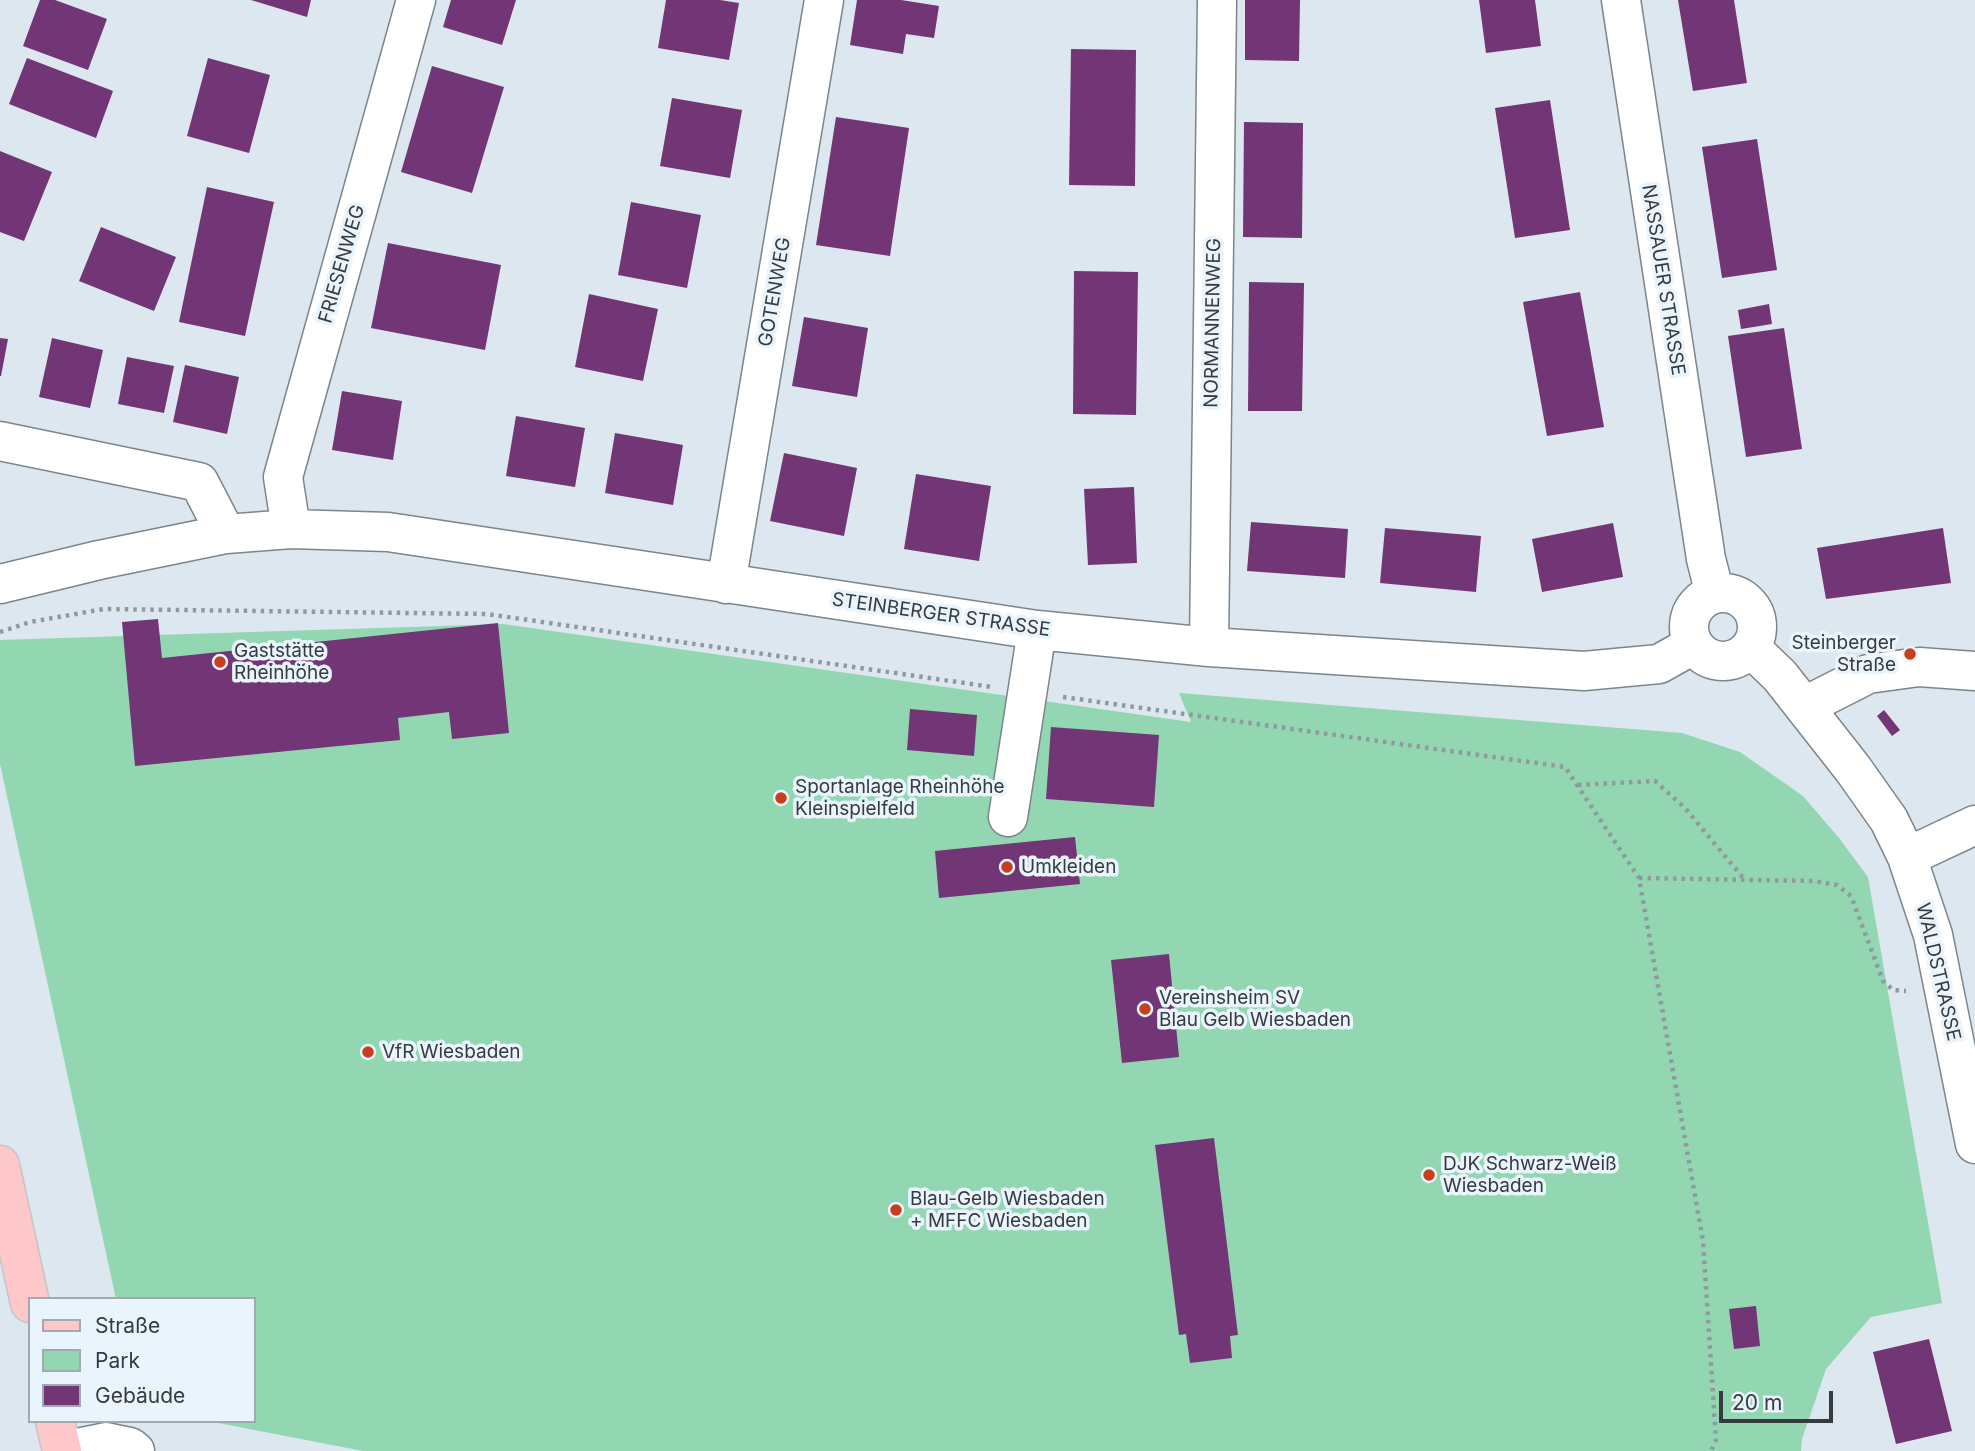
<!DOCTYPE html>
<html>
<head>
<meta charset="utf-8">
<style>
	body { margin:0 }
	#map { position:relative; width:1975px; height:1451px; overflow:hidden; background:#dce7f0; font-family:Inter,sans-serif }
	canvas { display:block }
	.legend { position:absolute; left:28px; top:1297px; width:228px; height:126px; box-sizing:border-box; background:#e9f4fd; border:2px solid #a1aab1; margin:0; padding:9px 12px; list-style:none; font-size:21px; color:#363b3e }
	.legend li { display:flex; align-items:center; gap:14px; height:35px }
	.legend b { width:35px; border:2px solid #a1aab1 }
	.scale { position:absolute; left:1719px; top:1391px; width:114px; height:32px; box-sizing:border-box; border:4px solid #363b3e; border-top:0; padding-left:9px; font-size:21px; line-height:24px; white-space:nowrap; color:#363b3e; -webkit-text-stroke:5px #e9f4fd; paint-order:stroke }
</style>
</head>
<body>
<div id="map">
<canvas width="1975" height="1451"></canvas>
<ul class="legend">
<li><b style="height:9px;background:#fec8cb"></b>Straße</li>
<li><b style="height:19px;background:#92d7b1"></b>Park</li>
<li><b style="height:19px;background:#723576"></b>Gebäude</li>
</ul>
<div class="scale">20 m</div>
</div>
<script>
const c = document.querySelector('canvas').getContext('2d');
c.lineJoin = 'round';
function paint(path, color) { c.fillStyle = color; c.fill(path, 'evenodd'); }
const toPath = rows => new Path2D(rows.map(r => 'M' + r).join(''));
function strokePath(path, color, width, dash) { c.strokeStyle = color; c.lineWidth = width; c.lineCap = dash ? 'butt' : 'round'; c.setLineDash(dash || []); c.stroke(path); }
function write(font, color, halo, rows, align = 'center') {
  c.font = font + ' Inter,sans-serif'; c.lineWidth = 7; c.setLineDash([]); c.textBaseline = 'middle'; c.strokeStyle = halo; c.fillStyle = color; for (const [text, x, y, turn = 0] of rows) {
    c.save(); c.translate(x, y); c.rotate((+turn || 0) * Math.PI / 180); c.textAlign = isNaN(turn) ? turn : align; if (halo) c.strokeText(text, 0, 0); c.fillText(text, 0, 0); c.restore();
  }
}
const green = toPath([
	[503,624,1191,722,1179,693,1682,733,1740,752,1803,796,1839,838,1868,877,1942,1303,1871,1317,1826,1369,1802,1439,1801,1451,363,1451,208,1421,254,1421,254,1299,116,1299,0,764,0,640]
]);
const building = toPath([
	[40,0,55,0,107,19,88,70,23,46],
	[251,0,311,0,307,17],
	[451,0,516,0,502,45,443,27],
	[666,0,720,0,739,3,729,60,658,48],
	[857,0,901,0,939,6,934,38,906,34,903,54,850,45],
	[1245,0,1300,0,1299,61,1245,60],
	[1479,0,1535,0,1541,46,1486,53],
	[1678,0,1734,0,1747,83,1693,91],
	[1071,49,1136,50,1135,186,1069,185],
	[27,58,113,91,96,138,9,104],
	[208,58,270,75,249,153,187,136],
	[432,66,504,87,472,193,401,172],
	[672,98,742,110,730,178,660,166],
	[1550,100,1570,230,1515,238,1495,108],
	[836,117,909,128,890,256,816,245],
	[1244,122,1303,123,1302,238,1243,237],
	[1757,139,1777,270,1722,278,1702,147],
	[0,151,52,172,24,241,0,232],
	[207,187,274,202,245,336,179,322],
	[631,202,701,215,687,288,618,275],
	[101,227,176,257,154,311,79,281],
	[388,243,501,265,485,350,371,328],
	[1074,271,1138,272,1136,415,1073,414],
	[1249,282,1304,283,1302,411,1248,411],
	[1580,292,1604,427,1547,436,1523,302],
	[589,294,658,309,643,381,575,367],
	[1769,304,1772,324,1741,329,1738,310],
	[804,317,868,328,857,397,792,386],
	[1784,328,1802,449,1746,457,1728,336],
	[0,338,8,339,1,376,0,376],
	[52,338,103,350,90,408,39,397],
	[127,357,174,366,164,413,118,404],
	[185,365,239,377,227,434,173,422],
	[342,391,402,401,393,460,332,450],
	[516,416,585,428,575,487,506,476],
	[615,433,683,445,673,505,605,493],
	[784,453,857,468,844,536,770,521],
	[916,474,991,486,979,561,904,549],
	[1134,487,1137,563,1088,565,1084,489],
	[1251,522,1348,529,1345,578,1247,571],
	[1613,523,1623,577,1542,592,1532,539],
	[1385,528,1481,536,1476,592,1380,583],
	[1943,528,1951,583,1826,599,1817,548],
	[158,619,162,658,498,623,509,733,452,739,449,712,398,718,400,740,135,766,122,622],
	[910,709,977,715,974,756,907,750],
	[1884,710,1900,730,1892,736,1877,716],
	[1051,727,1159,735,1154,807,1046,799],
	[1075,837,1080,884,939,898,935,851],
	[1169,954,1179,1057,1122,1063,1111,960],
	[1214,1138,1238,1335,1230,1336,1232,1358,1190,1363,1186,1334,1179,1335,1155,1145],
	[1756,1306,1760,1346,1734,1349,1729,1309],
	[1929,1339,1952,1431,1896,1444,1873,1352]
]);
const path = toPath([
	[0,632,30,622,104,609,487,614,992,687],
	[1063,697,1565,767,1639,878,1703,1241,1716,1440,1711,1451],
	[1578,785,1655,781,1685,808,1744,879],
	[1639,878,1814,881,1837,885,1851,896,1883,981,1893,990,1906,991]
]);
const minor = toPath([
	[1621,0,1706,559,1715,594],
	[0,441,199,482,226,534],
	[291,529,283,477,416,0],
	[0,584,99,560,226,534,291,529,388,532,1037,630,1209,647,1584,671,1659,664,1693,645],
	[726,584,824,0],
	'1689 627a34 34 0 1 1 68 0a34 34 0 1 1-68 0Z',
	[1209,647,1217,0],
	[1751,648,1780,676,1853,769,1889,820,1907,857,1933,935,1975,1144],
	[1805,706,1868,674,1919,667,1975,671],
	[1008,817,1037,630],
	[1907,857,1975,825],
	[62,1451,106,1442,130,1447,135,1451]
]);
const major = toPath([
	[0,1165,30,1303],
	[55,1421,62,1451]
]);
const markers = [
	[1910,654,7,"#c93f1d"],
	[220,662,7,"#c93f1d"],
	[781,798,7,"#c93f1d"],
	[1007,867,7,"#c93f1d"],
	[1145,1009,7,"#c93f1d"],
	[368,1052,7,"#c93f1d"],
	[1429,1175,7,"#c93f1d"],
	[896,1210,7,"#c93f1d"]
];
const streetNames = [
	["FRIESENWEG",342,264,-74],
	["NASSAUER STRASSE",1663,280,81],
	["GOTENWEG",775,292,-80],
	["NORMANNENWEG",1213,323,-89],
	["STEINBERGER STRASSE",941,615,8],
	["WALDSTRASSE",1938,972,77]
];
const poiNames = [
	["Steinberger",1896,643,"right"],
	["Straße",1896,665,"right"],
	["Gaststätte",234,651],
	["Rheinhöhe",234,673],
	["Sportanlage Rheinhöhe",795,787],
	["Kleinspielfeld",795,809],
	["Umkleiden",1021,867],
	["Vereinsheim SV",1159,998],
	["Blau Gelb Wiesbaden",1159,1020],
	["VfR Wiesbaden",382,1052],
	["DJK Schwarz-Weiß",1443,1164],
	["Wiesbaden",1443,1186],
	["Blau-Gelb Wiesbaden",910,1199],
	["+ MFFC Wiesbaden",910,1221]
];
paint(green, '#92d7b1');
paint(building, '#723576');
strokePath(minor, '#7b858c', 41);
strokePath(major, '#c3c4c5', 41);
strokePath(path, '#9199a0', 4.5, [3.5, 5]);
strokePath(minor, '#fff', 38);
strokePath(major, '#fec8cb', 38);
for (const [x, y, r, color] of markers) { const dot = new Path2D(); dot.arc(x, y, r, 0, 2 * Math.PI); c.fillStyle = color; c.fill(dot); strokePath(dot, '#e9f4fd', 2.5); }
write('19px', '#363b3e', '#e9f4fd', streetNames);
write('19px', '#363b3e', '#e9f4fd', poiNames, 'left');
</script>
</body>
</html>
